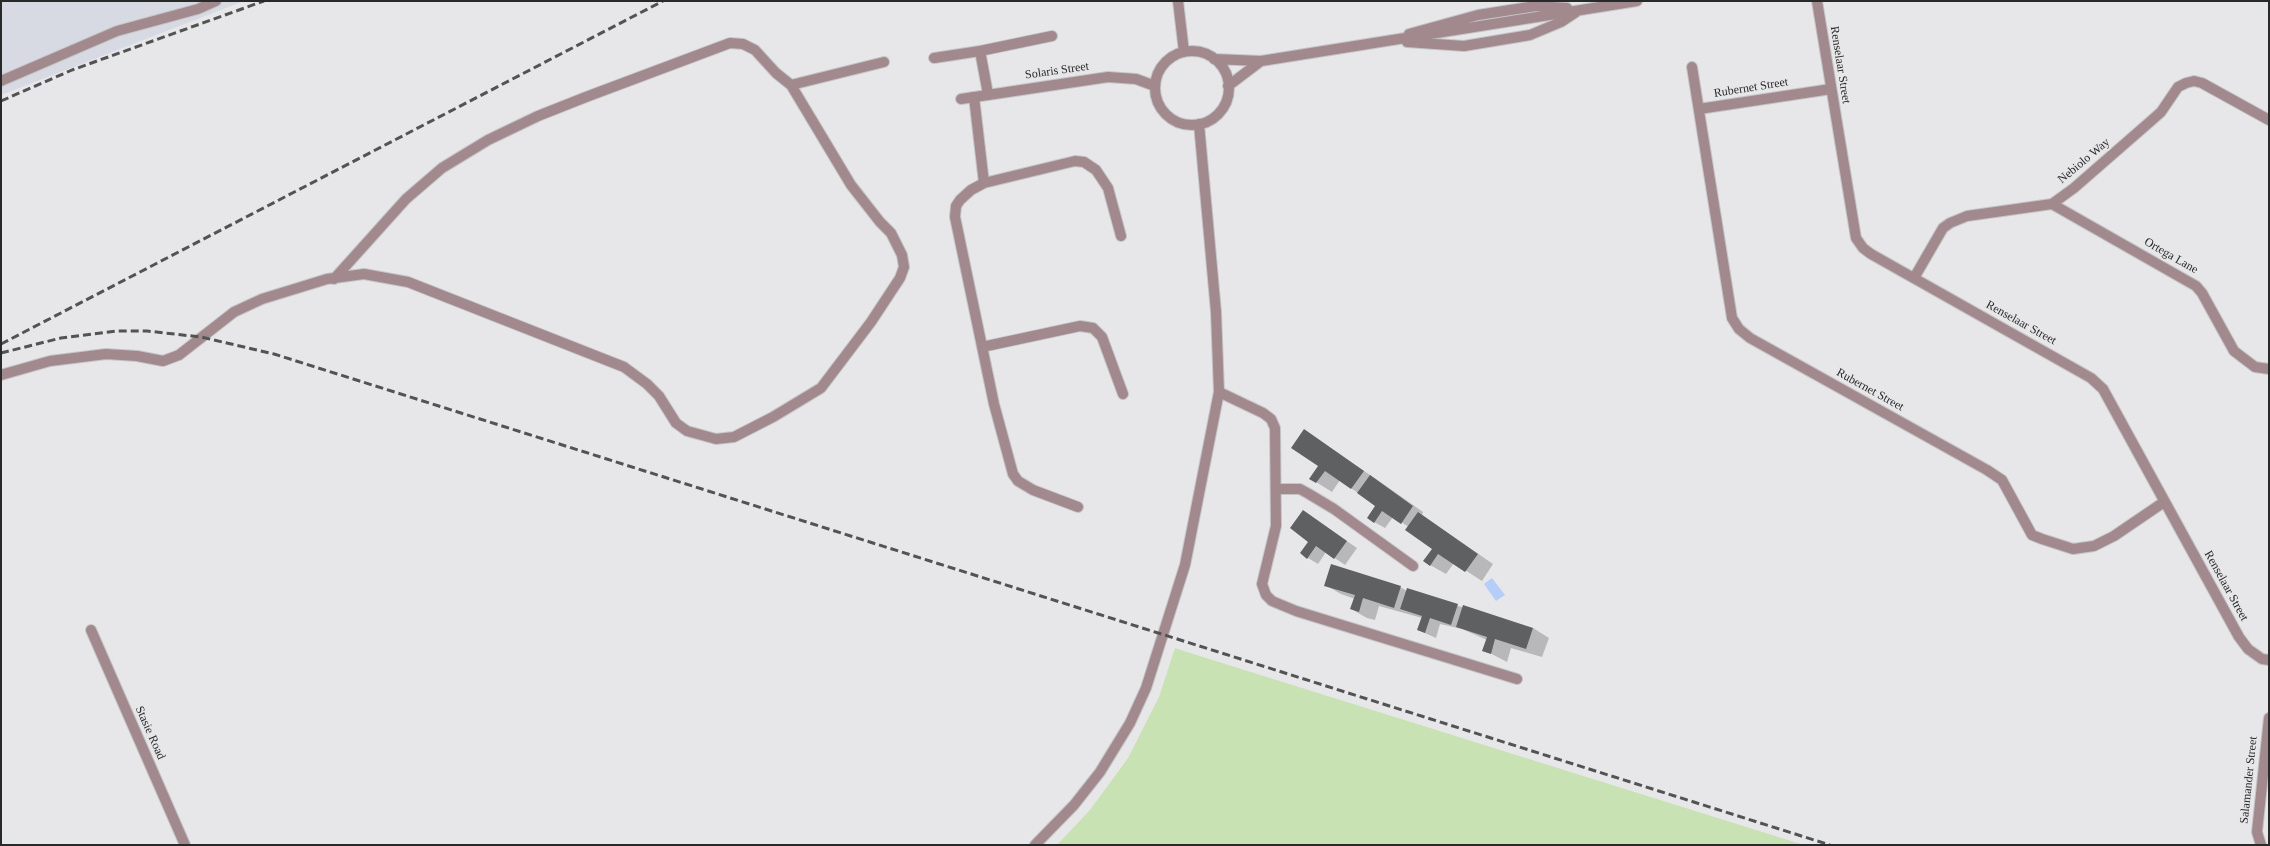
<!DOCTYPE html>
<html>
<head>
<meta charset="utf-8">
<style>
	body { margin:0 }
	#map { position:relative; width:2270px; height:846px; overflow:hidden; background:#e7e7e9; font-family:Georgia,serif }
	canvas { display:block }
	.frame { position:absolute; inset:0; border:2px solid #282929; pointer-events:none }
</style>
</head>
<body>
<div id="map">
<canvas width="2270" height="846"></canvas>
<div class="frame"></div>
</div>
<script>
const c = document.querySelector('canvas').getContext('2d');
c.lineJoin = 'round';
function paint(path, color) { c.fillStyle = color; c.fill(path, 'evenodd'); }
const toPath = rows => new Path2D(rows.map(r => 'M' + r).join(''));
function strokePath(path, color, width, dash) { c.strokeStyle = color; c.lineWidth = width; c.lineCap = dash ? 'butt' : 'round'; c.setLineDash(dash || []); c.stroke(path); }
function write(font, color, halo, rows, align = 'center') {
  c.font = font + ' Georgia,serif'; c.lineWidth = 4; c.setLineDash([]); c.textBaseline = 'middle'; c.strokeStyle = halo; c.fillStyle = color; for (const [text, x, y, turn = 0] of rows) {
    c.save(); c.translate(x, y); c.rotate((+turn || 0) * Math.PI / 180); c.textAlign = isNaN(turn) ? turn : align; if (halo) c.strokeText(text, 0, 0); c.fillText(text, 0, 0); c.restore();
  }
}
const built = toPath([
	[1,1,244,1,1,95]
]);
const green = toPath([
	[1175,648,1187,652,1804,845,1057,845,1090,810,1128,758,1159,697]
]);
const water = toPath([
	[1492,578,1505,595,1496,601,1484,584]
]);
const shadow = toPath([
	[1305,431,1379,481,1423,512,1422,515,1493,564,1482,581,1454,563,1446,574,1430,565,1433,548,1409,527,1393,517,1385,528,1374,522,1376,506,1340,480,1332,492,1316,482,1319,466],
	[1304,512,1357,548,1345,565,1326,552,1318,564,1308,558,1310,541],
	[1325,585,1400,587,1407,591,1533,628,1549,638,1542,657,1511,648,1507,662,1484,650,1487,640,1462,629,1440,624,1436,638,1418,630,1422,618,1379,606,1375,620,1367,618,1351,609,1355,599,1341,594]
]);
const building = toPath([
	[1304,429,1364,471,1351,489,1325,471,1316,483,1309,479,1318,466,1291,448],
	[1370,475,1413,506,1401,524,1382,511,1374,523,1367,518,1375,506,1357,493],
	[1303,510,1347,541,1334,559,1316,546,1307,559,1300,553,1308,542,1290,528],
	[1418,512,1478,554,1465,572,1438,554,1430,566,1423,561,1432,549,1405,530],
	[1331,564,1401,586,1394,608,1363,598,1359,612,1350,609,1355,595,1324,586],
	[1407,588,1458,604,1451,625,1430,618,1425,633,1417,630,1422,616,1400,609],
	[1463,605,1533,628,1526,649,1495,639,1491,654,1482,651,1487,637,1456,627]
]);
const lane = toPath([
	[934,58,980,51],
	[1,81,117,31,198,9,216,1],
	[988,94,980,51,1052,36],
	[974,97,984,183,971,190,960,200,956,206,955,217,994,404,1013,474,1018,481,1033,490,1078,507],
	[984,183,1075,161,1084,162,1096,170,1108,188,1121,236],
	[982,347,1080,326,1093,328,1102,337,1123,394]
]);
const street = toPath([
	[1178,1,1184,52],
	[1817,1,1856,238,1863,248,1871,254,2091,378,2103,389,2239,637,2248,649,2262,659,2269,660],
	[1409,34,1478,15,1536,6,1567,8],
	[1407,42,1464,46,1530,35,1561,22,1576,12],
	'1155 88a37 37 0 1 1 74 0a37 37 0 1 1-74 0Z',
	[1214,59,1261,61,1637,1],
	[1692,67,1732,318,1739,329,1750,338,1987,470,2002,480,2032,535,2042,539,2073,549,2094,546,2114,536,2164,502],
	[1228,86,1261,61],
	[961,99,1108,77,1136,79,1155,86],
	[1699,109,1831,89],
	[2052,204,2196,286,2202,293,2234,351,2255,367,2269,369],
	[1914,278,1943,228,1950,223,1967,216,2052,204,2074,188,2152,120,2161,112,2178,87,2186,83,2194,81,2202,83,2269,120],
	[334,279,406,199,442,168,488,140,538,116,586,97,730,43,743,44,755,50,776,73,791,85,884,62],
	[1,375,50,361,106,354,137,356,163,361,179,355,234,312,262,299,327,279,364,274,408,282,624,367,647,384,659,396,676,423,687,431,716,439,734,437,773,417,821,388,871,322,900,278,904,267,902,255,891,233,880,222,851,185,791,85],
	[1219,392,1263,413,1271,419,1275,428,1276,526,1262,584,1266,595,1272,601,1296,611,1517,679],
	[1276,489,1300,489,1309,494,1334,509,1413,566],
	[91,630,185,845],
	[1035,845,1074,805,1100,772,1130,723,1146,688,1185,565,1219,392,1216,312,1199,124],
	[2261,845,2257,832,2269,718]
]);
const rail = toPath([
	[1,101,72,70,264,1],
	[1,344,663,1],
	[1,353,61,338,116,331,147,331,201,337,274,354,1830,845]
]);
const streetNames = [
	["Renselaar Street",1840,65,81],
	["Solaris Street",1057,71,-8],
	["Rubernet Street",1751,88,-9],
	["Nebiolo Way",2084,161,-40],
	["Ortega Lane",2171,256,30],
	["Renselaar Street",2021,323,29],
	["Rubernet Street",1870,390,29],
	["Renselaar Street",2226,586,61],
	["Stasie Road",150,733,66],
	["Salamander Street",2249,780,-84]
];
paint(built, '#d7dae3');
paint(green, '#c8e2b4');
paint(water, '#b4cdf9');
paint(shadow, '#0003');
paint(building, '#5f6061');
strokePath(lane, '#c5c5c6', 12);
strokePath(street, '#c5c5c6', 12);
strokePath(lane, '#a2898e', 10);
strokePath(street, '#a2898e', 10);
strokePath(rail, '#525353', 3, [8, 4]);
write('12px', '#282929', '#e7e7e9', streetNames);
</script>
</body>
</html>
